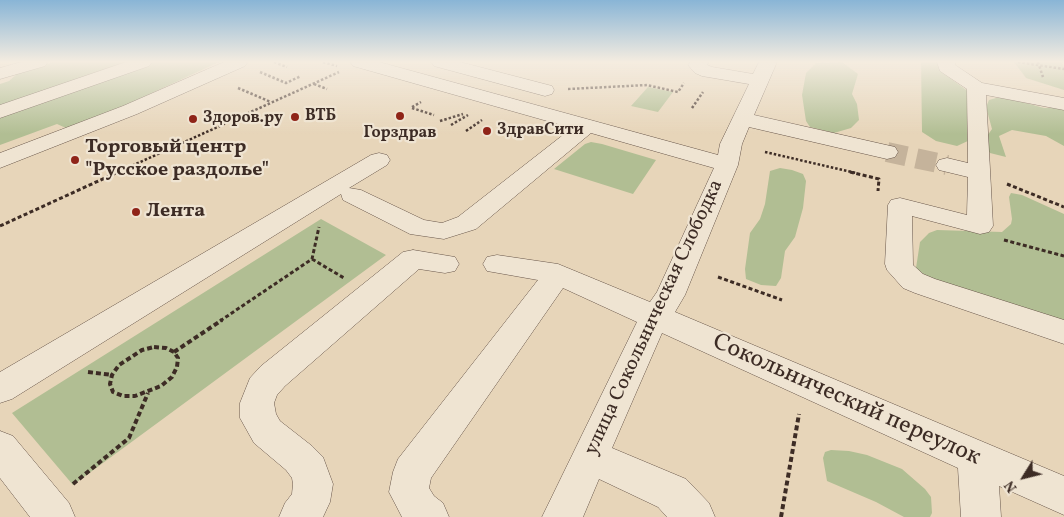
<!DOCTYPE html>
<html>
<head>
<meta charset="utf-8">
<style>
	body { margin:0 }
	#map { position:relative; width:1064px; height:517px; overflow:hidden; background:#e7d5b9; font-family:Vollkorn,serif }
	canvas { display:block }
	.north { position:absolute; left:999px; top:452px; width:50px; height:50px; -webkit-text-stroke:4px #efe4d2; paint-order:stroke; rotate:234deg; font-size:14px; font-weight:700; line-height:20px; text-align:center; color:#3d2c25 }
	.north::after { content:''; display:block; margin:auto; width:18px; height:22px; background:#3d2c25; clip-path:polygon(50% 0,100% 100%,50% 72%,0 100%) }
</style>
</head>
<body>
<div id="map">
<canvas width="1064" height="517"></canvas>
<div class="north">N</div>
</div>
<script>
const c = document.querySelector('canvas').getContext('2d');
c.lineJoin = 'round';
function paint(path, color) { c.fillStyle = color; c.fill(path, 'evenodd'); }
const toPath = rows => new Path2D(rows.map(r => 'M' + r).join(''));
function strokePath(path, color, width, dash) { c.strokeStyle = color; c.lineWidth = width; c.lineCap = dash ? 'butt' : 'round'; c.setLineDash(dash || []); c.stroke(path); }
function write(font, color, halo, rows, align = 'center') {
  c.font = font + ' Vollkorn,serif'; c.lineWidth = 4.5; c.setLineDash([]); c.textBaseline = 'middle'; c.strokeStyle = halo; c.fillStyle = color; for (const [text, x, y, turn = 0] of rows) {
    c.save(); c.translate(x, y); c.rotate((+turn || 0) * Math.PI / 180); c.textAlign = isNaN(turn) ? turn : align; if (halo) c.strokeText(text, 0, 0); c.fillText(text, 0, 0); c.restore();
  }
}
const green = toPath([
	[53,62,219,62,124,106,66,128,57,124,0,145,0,84,9,81,18,73],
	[842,62,858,74,852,94,857,104,859,120,851,128,834,133,810,127,806,121,802,95,806,73,816,63],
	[921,62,940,62,943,73,969,92,967,114,970,140,957,146,936,141,922,132],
	[1014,62,1062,62,1064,67,1064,90,1026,78],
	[648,87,673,92,658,112,631,106],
	[996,98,1008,98,1044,108,1064,108,1064,146,1046,136,1012,130,999,136,1006,157,990,153,983,142,992,129,986,107,989,100],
	[591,142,602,144,656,160,633,194,554,169,585,144],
	[780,168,792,170,803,174,806,181,803,208,795,237,785,251,781,278,776,286,761,285,746,279,745,269,750,233,760,219,765,204,770,171],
	[1011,193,1022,195,1064,214,1064,320,937,282,922,275,916,268,920,242,929,233,937,230,1002,232,1011,224,1012,219,1009,197],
	[321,219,386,255,73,485,12,413],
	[831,450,849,451,867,455,902,469,925,489,931,497,932,513,930,517,904,517,876,502,827,481,823,458,825,452]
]);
const minorTunnel = toPath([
	[887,152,947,165]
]);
const pathFar2 = toPath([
	[274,62,287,67],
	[323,62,337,66],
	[1018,62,1064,69],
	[1038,62,1043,77],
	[260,72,286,83,301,76],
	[314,84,327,89],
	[238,88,271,102],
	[568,89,647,85,678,92,684,83],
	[412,107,421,102],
	[412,108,434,115],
	[692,108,703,92],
	[440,121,463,114],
	[451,125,468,115],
	[466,131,482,120],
	[765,152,856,173],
	[116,173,339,72]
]);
const pathFar1 = toPath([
	[850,172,879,179,878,191],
	[1007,184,1064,207],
	[0,226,118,172],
	[1004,240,1064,256],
	[312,259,344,278],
	[718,277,782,300],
	[220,321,312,259,319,227]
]);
const path = toPath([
	[154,347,166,348,174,352,178,358,177,367,172,377,161,386,135,396,123,396,113,392,110,384,112,375,119,365,142,350,154,347],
	[174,352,222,320],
	[88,372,112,375],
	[73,484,129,438,148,393],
	[781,517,799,414]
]);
const minor = toPath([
	[21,62,48,62,45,66,0,79,0,68,21,62],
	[126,62,152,62,149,66,0,118,0,105,126,62],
	[224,62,248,62,245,66,137,114,0,168,0,153,123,106,224,62],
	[350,62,379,62,718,155,720,144,749,84,702,76,695,73,688,65,690,62,709,62,707,65,712,67,753,74,759,62,777,62,754,115,895,147,898,152,895,157,887,159,749,127,742,144,738,165,685,295,675,312,1064,476,1064,515,999,486,1001,517,961,517,958,468,662,333,612,448,686,479,709,503,715,517,667,517,658,507,599,479,583,517,542,517,637,322,563,288,431,478,429,488,434,496,443,503,449,517,402,517,389,492,393,472,398,459,538,280,487,271,483,264,487,257,497,255,558,264,650,302,657,292,714,168,591,133,476,229,444,239,410,234,343,200,341,194,12,399,0,403,0,372,371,155,379,153,387,155,390,160,387,165,349,188,361,190,424,220,442,223,458,217,572,128,353,66,350,62],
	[431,62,460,62,552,86,554,90,552,94,545,96,434,66,431,62],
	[937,62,955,62,955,65,982,83,1064,98,1064,110,986,95,993,226,989,232,980,234,912,216,913,265,923,274,935,279,1064,320,1064,344,915,293,903,288,887,270,885,264,888,205,891,200,900,198,967,215,968,177,939,170,936,165,939,160,947,158,968,163,967,89,940,71,937,62],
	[413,250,455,257,459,264,455,271,445,273,419,269,285,386,277,395,274,403,276,414,280,421,312,446,323,457,333,484,330,502,323,517,279,517,285,503,292,494,293,484,292,478,286,470,254,443,240,418,240,403,250,378,261,366,403,252,413,250],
	[0,431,13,436,69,503,75,517,30,517,0,478,0,431]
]);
const markers = [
	[400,116,5,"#8f2418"],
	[295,117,5,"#8f2418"],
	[193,119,5,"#8f2418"],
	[487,131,5,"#8f2418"],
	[75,160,5,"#8f2418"],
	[136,212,5,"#8f2418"]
];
const farPoinames = [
	["ВТБ",305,117],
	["Здоров.ру",203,119],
	["ЗдравСити",497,131],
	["Горздрав",400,134,"center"]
];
const poiNames = [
	["Торговый центр",85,148],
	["\"Русское раздолье\"",85,171],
	["Лента",146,212]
];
const streetNames = [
	["улица Сокольническая Слободка",655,318,-65]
];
const nearStreetnames = [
	["Сокольнический переулок",846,401,24]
];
paint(green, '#b1be93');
strokePath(minorTunnel, '#c5b39b', 20, [20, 10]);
strokePath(minor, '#68564a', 1);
strokePath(pathFar2, '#3d2c25', 2.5, [2.5, 2]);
strokePath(pathFar1, '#3d2c25', 3, [4, 2.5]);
strokePath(path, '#3d2c25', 4, [5, 3]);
paint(minor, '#efe4d2');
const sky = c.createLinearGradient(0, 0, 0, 134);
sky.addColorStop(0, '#89b5d6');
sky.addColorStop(0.46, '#f4ece0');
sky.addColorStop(1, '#f4ece000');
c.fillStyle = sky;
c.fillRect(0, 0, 1064, 134);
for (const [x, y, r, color] of markers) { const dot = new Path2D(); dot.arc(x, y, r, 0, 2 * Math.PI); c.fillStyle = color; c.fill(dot); strokePath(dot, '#efe4d2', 2); }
write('bold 16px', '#3d2c25', '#efe4d2', farPoinames, 'left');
write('bold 20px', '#3d2c25', '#efe4d2', poiNames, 'left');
write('20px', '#3d2c25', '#efe4d2', streetNames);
write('24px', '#3d2c25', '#efe4d2', nearStreetnames);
</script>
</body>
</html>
